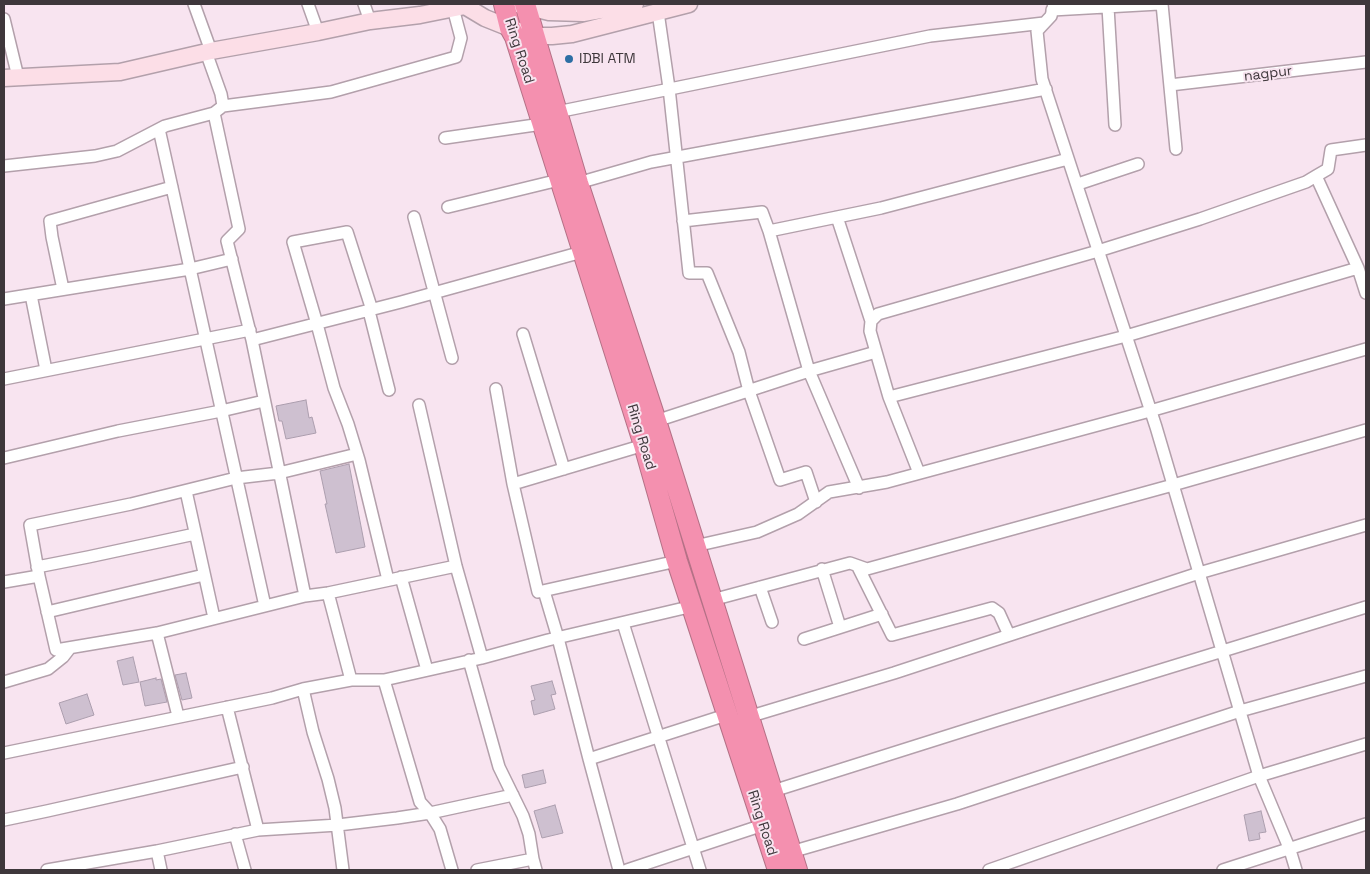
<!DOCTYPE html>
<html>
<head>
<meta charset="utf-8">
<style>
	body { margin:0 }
	#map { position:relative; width:1370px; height:874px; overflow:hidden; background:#f8e4f0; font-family:"Space Grotesk",sans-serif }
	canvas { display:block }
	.frame { position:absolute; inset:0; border:5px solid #3e373b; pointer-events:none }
</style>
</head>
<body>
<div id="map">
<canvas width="1370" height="874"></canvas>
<div class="frame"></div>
</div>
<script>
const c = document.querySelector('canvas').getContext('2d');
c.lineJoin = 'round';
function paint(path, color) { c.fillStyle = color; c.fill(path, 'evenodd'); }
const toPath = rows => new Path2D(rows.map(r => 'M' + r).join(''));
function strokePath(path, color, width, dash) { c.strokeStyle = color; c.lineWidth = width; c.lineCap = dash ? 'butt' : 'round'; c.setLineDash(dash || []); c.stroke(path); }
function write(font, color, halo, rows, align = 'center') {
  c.font = font + ' "Space Grotesk",sans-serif'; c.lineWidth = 4; c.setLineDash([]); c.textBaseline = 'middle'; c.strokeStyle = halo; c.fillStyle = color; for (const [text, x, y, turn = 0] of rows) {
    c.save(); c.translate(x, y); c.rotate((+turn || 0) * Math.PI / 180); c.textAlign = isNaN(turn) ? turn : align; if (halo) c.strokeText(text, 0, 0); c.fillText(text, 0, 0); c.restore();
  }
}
const building = toPath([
	[306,400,309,418,312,417,316,433,286,439,282,421,279,421,276,406,306,400],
	[349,464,365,547,336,553,325,504,327,504,320,471,349,464],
	[133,657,139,682,123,685,117,661,133,657],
	[186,673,192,698,182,700,175,675,186,673],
	[156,678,156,680,161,679,167,702,145,706,140,682,156,678],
	[552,681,556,694,551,695,555,709,534,715,531,701,535,700,531,686,552,681],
	[87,694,94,715,66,724,59,703,87,694],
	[543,770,546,783,525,788,522,775,543,770],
	[555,805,563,833,542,838,534,811,555,805],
	[1261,811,1266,832,1259,833,1260,839,1249,841,1244,815,1261,811]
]);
const street = toPath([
	[194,4,211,51],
	[308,4,318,32],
	[364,4,370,21],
	[1054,4,1051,16,1037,31,1042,79,1156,427,1259,776,1290,850,1296,870],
	[1162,4,1176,149],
	[1108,7,1115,125],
	[1052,10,1159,4],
	[658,12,669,88,689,273,707,273,739,352,749,391,780,480,806,472,816,502],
	[4,19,18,77],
	[1170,85,1366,62],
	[223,106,331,92,456,57,461,38,453,8],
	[557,112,930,36,1044,23],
	[214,113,239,229,227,241,252,340,305,596],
	[159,129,265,606],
	[445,138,542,124],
	[4,166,95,156,117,151,165,126,214,113,223,106,221,94,206,52],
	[1316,176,1358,268,1126,336,889,397,870,331,871,321,878,314,1098,251,1200,219,1306,182,1316,176,1328,169,1331,150,1366,145],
	[578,183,651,162,1046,89],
	[1078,184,1138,164],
	[448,207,559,180],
	[414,217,452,358],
	[837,217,871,321],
	[683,221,762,212,769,231],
	[1358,268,1366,293],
	[63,289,52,237,50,221,172,187],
	[31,295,46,370],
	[4,299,190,269,232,259],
	[372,310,347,232,293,242,317,324,334,388,348,424,359,460,388,580],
	[369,311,389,390],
	[523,334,564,469],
	[252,340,401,302,582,252],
	[876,352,809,371,769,231,881,208,1068,159],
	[4,379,250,330],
	[496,389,513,484],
	[889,397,919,473],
	[419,405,456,566,482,658],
	[656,421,809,371,859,488],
	[644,445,513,484,538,592,677,561],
	[357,454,279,473,236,478,131,504,30,525,39,576,56,650,157,633,305,596,328,593,456,566],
	[4,458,118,431,221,411,264,401],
	[186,491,214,618],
	[695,546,757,532,798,514,829,492,887,482,1150,411,1366,349],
	[37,567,88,557,195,534],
	[858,567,892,635,992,608,999,613,1009,635],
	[822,569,840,627],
	[401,577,427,670],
	[4,582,39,576],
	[760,587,772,622],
	[544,591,558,638,589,759,619,870],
	[328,593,351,680],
	[712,600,850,563,867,569,1173,485,1366,430],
	[47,612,204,575],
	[623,623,700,870],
	[157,633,178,716],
	[804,639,882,614],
	[469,660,499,767,523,816,529,834,533,859],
	[384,680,420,802,430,813,440,829,452,870],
	[4,682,48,669,63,657,70,648],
	[303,689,313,732,328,779,335,808,343,870],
	[227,707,258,830,338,825,397,818,430,813,513,795],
	[748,717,894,673,1199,573,1366,525],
	[4,753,272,698,303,689,351,680,384,680,482,658,548,640,693,606],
	[589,759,726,715],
	[773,791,998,720,1366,607],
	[4,820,47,811,243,767],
	[235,834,245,870],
	[157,851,161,870],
	[791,852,957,804,1240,711,1366,676],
	[47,870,157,851,258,830],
	[477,870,533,859,536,870],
	[627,870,763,825],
	[989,870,1259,776,1366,744],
	[1223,870,1366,824]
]);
const secondary = toPath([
	[517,4,549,12,583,13,635,4],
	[465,6,485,18,510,28,535,36,552,36,572,34,689,4],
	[4,78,120,72,211,51,318,32,370,21,420,15,465,6,468,4]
]);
const highway = toPath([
	[504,4,510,28,515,37,644,445,677,561,778,870],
	[525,4,578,183,656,421,797,870]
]);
const markers = [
	[569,59,5,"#2c6ea4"]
];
const streetNames = [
	["Ring Road",519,51,72],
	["nagpur",1268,74,-7],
	["Ring Road",641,437,73],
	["Ring Road",762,823,72]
];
const poiNames = [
	["IDBI ATM",579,59]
];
paint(building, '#cec0d0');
strokePath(building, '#ac9eae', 1);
strokePath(street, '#b3a0ab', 14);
strokePath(secondary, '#b3a0ab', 19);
strokePath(highway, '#b47186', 22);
strokePath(street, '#fff', 11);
strokePath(secondary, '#fcdee7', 16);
strokePath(highway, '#f490af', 20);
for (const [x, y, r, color] of markers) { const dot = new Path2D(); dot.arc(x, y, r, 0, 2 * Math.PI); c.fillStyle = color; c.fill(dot); strokePath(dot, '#f8e4f0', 2); }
write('14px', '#3e373b', '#f8e4f0', streetNames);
write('14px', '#3e373b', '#f8e4f0', poiNames, 'left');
</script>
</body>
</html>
